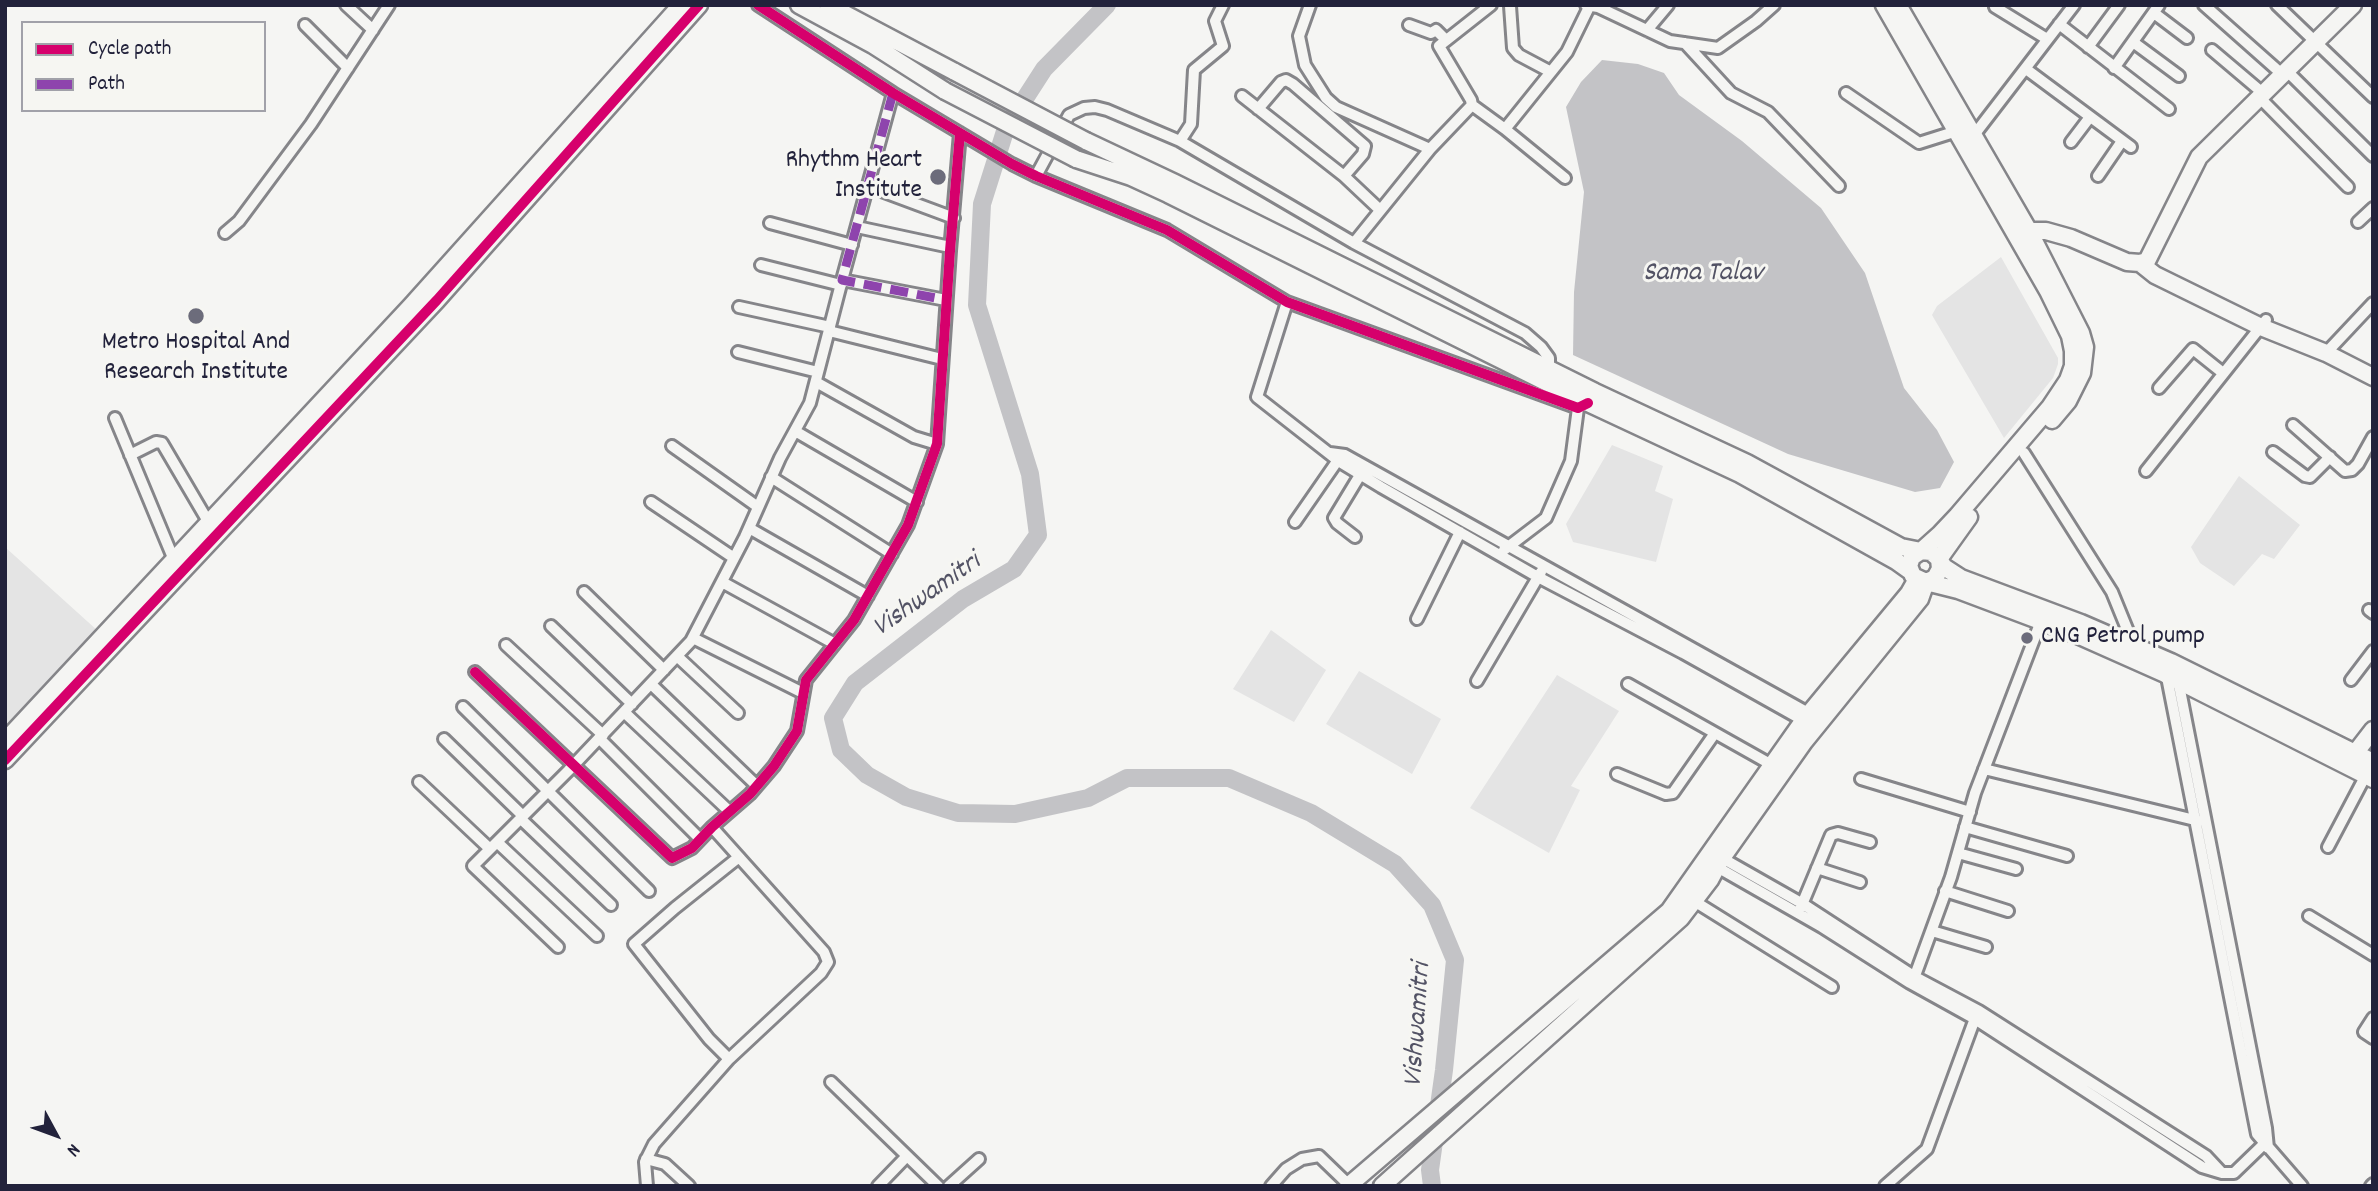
<!DOCTYPE html>
<html>
<head>
<meta charset="utf-8">
<style>
	body { margin:0 }
	#map { position:relative; width:2378px; height:1191px; overflow:hidden; background:#f5f5f3; font-family:Dekko,sans-serif }
	canvas { display:block }
	.frame { position:absolute; inset:0; border:7px solid #22223b; pointer-events:none }
	.legend { position:absolute; left:21px; top:21px; width:245px; height:91px; box-sizing:border-box; background:#f6f6f2; border:2px solid #a1a1a9; margin:0; padding:9px 12px; list-style:none; font-size:21px; color:#22223b }
	.legend li { display:flex; align-items:center; gap:14px; height:35px }
	.legend b { width:35px; border:2px solid #a1a1a9 }
	.north { position:absolute; left:21px; top:1100px; width:70px; height:70px; -webkit-text-stroke:5px #f6f6f2; paint-order:stroke; rotate:131deg; font-size:19px; font-weight:700; line-height:28px; text-align:center; color:#22223b }
	.north::after { content:''; display:block; margin:auto; width:24px; height:32px; background:#22223b; clip-path:polygon(50% 0,100% 100%,50% 72%,0 100%) }
</style>
</head>
<body>
<div id="map">
<canvas width="2378" height="1191"></canvas>
<div class="frame"></div>
<ul class="legend">
<li><b style="height:9px;background:#d6006c"></b>Cycle path</li>
<li><b style="height:9px;background:#8e44ad"></b>Path</li>
</ul>
<div class="north">N</div>
</div>
<script>
const c = document.querySelector('canvas').getContext('2d');
c.lineJoin = 'round';
function paint(path, color) { c.fillStyle = color; c.fill(path, 'evenodd'); }
const toPath = rows => new Path2D(rows.map(r => 'M' + r).join(''));
function strokePath(path, color, width, dash) { c.strokeStyle = color; c.lineWidth = width; c.lineCap = dash ? 'butt' : 'round'; c.setLineDash(dash || []); c.stroke(path); }
function write(font, color, halo, rows, align = 'center') {
  c.font = font + ' Dekko,sans-serif'; c.lineWidth = 6; c.setLineDash([]); c.textBaseline = 'middle'; c.strokeStyle = halo; c.fillStyle = color; for (const [text, x, y, turn = 0] of rows) {
    c.save(); c.translate(x, y); c.rotate((+turn || 0) * Math.PI / 180); c.textAlign = isNaN(turn) ? turn : align; if (halo) c.strokeText(text, 0, 0); c.fillText(text, 0, 0); c.restore();
  }
}
const green = toPath([
	[2001,257,2058,358,2058,364,2053,378,2004,438,1932,315,1937,306],
	[1612,445,1663,466,1655,491,1673,499,1656,562,1573,542,1566,524],
	[2239,476,2300,525,2274,559,2262,554,2234,586,2200,563,2191,547],
	[5,547,98,631,5,728],
	[1271,630,1326,670,1294,722,1233,689],
	[1359,671,1441,719,1412,774,1326,724],
	[1557,675,1619,711,1571,786,1580,790,1549,853,1470,808]
]);
const water = toPath([
	[1602,60,1638,64,1664,73,1679,95,1742,141,1821,208,1865,273,1904,388,1937,430,1954,462,1940,488,1915,492,1788,454,1573,355,1574,292,1584,192,1566,107,1581,82]
]);
const river = toPath([
	[1107,5,1044,69,1006,128,982,204,977,305,1030,474,1038,535,1014,569,963,599,855,683,833,718,841,750,867,775,906,797,958,813,1015,814,1088,798,1127,778,1229,778,1311,813,1395,864,1432,905,1455,960,1444,1070,1430,1170,1432,1186]
]);
const street = toPath([
	[346,5,373,30],
	[758,5,893,93,1012,164,1036,176,1167,230,1287,302,1578,408,1588,403],
	[1310,5,1299,36,1305,65,1326,98,1336,107,1430,149],
	[1491,5,1439,46,1471,100,1472,105,1505,129,1567,52,1590,5],
	[1586,5,1598,7,1670,41,1718,48,1756,21,1774,5],
	[2204,5,2283,75],
	[2277,5,2373,97],
	[1510,6,1513,48,1519,55,1551,72],
	[1995,7,2047,39],
	[2154,13,2187,38],
	[2059,24,2169,109],
	[305,25,348,68],
	[1409,25,1431,33,1436,30,1446,40],
	[1647,30,1668,5],
	[2133,42,2179,76],
	[1685,43,1731,93,1768,112,1839,186],
	[2088,47,2119,5],
	[2212,50,2264,94],
	[2114,68,2159,5],
	[2026,69,2131,147],
	[2287,71,2373,156],
	[893,93,842,280,946,300],
	[1846,93,1919,143,1957,131],
	[1242,96,1344,176,1379,209],
	[2260,98,2348,187],
	[1258,109,1281,82,1286,80,1293,84,1365,146,1363,154,1344,176],
	[1505,129,1565,178],
	[1971,139,2074,5],
	[1180,141,1191,124,1194,70,1223,46,1215,21,1223,5],
	[2071,142,2090,117],
	[1036,176,1069,115,1084,108,1095,107,1107,110,1180,141,1354,243,1525,333,1541,347,1549,358,1549,368],
	[2098,176,2122,141],
	[868,186,954,218],
	[2358,222,2373,208],
	[770,223,852,245],
	[857,227,950,247],
	[225,233,239,221,311,124,389,5],
	[1354,243,1430,149,1472,105],
	[761,265,841,285],
	[1287,302,1257,397,1340,462,1381,487,1538,577,1683,653,1806,722],
	[739,307,830,327],
	[829,331,942,359],
	[738,352,818,372],
	[2326,353,2373,303],
	[816,382,914,437,937,444],
	[2159,388,2193,349,2223,373],
	[115,418,174,560],
	[2293,425,2345,471,2352,470,2358,464,2373,437],
	[795,431,917,502],
	[672,446,758,507],
	[2273,452,2305,476,2310,477,2330,457],
	[1330,453,1345,455,1812,715],
	[2024,453,2112,592,2134,646],
	[130,455,156,442,162,443,209,523],
	[2146,471,2266,320],
	[771,477,892,554],
	[651,502,734,558],
	[1295,522,1338,460],
	[749,528,868,596],
	[1355,537,1337,523,1334,518,1360,475],
	[1504,550,1546,518,1571,461,1578,408],
	[722,582,835,644],
	[584,592,664,670],
	[2369,610,2373,613],
	[1417,619,1460,532],
	[551,626,632,704],
	[693,638,803,693],
	[506,645,603,735],
	[678,657,738,713],
	[475,672,672,858,692,848,712,827,750,794,774,766,797,731,806,680,854,620,908,525,937,444,950,251,960,133],
	[2166,672,2257,1134,2302,1186],
	[2179,677,2178,680,2266,1128,2268,1148],
	[2351,680,2373,651],
	[1477,681,1541,572],
	[651,684,757,786],
	[1628,684,1772,765],
	[463,707,649,891],
	[624,712,729,811],
	[599,738,700,839],
	[444,739,523,816],
	[1984,769,2199,821],
	[1617,774,1666,794,1673,793,1715,733],
	[1861,779,1970,812],
	[419,782,490,849],
	[521,819,611,905],
	[1965,827,2067,856],
	[497,842,597,936],
	[2328,847,2366,775],
	[1958,853,2016,869],
	[1722,858,1803,904,1915,977,1979,1011,2206,1156,2220,1171],
	[1717,867,1822,927,1910,983,1975,1019,2202,1167,2222,1173,2234,1173,2264,1144],
	[1817,868,1860,882],
	[1945,891,2008,911],
	[1694,901,1832,987],
	[1801,907,1831,835,1838,833,1870,842],
	[2309,916,2373,955],
	[1932,931,1986,947],
	[558,947,473,866,568,771,691,641,745,537,780,458,810,403,842,280],
	[1913,981,1951,877,1975,793,2041,621],
	[2373,1018,2364,1032,2373,1038],
	[729,1059,709,1039,634,944,675,908,739,857],
	[831,1082,938,1186],
	[646,1159,665,1164,689,1186],
	[647,1186,645,1162,654,1144,729,1059,821,973,828,962,824,952,712,827],
	[878,1186,907,1156],
	[949,1186,979,1159],
	[1271,1186,1286,1169,1302,1159,1319,1156,1349,1185],
	[1885,1186,1927,1149,1977,1013],
	[2371,1186,2373,1184]
]);
const secondary = toPath([
	[799,5,873,45,945,91],
	[828,5,955,72],
	[1898,5,2029,231,2081,333,2085,347,2082,373,2068,401,2052,420],
	[1086,141,1175,183,1595,392,1747,463,1901,547,1921,551,1931,552,1939,559,1940,569,1935,578,1926,582,1913,576,1909,566,1912,557,1921,551,1940,534,1957,516,2050,407,2068,380,2073,366,2073,351,2070,336,2048,291,1884,5],
	[1076,159,1131,177,1168,194,1588,403,1740,474,1896,561,1910,571],
	[2021,234,2029,231,2046,231,2071,238,2127,262,2140,263,2147,261,2199,157,2353,5],
	[2140,263,2155,275,2261,327,2326,353,2373,377],
	[1969,517,1939,559,1944,567,1961,578,2081,623,2171,662,2373,762],
	[5,741,411,306,681,5],
	[2356,752,2373,730],
	[5,760,437,300,699,5],
	[1348,1186,1669,911,1803,721,1909,593,1917,579],
	[1382,1186,1681,918,1710,880,1720,861,1804,742,1920,599,1926,582,1958,590,2075,634,2165,674,2373,779]
]);
const secondaryBridge = toPath([
	[955,72,1086,141],
	[945,91,1076,159]
]);
const quiet = toPath([
	[893,93,842,280,946,300]
]);
const cycleway = toPath([
	[758,5,893,93,1012,164,1036,176,1167,230,1287,302,1578,408,1588,403],
	[475,672,672,858,692,848,712,827,750,794,774,766,797,731,806,680,854,620,908,525,937,444,950,251,960,133],
	[5,760,437,300,699,5]
]);
const markers = [
	[938,177,9,"#6c6c7b"],
	[196,316,9,"#6c6c7b"],
	[2027,638,7,"#6c6c7b"]
];
const poiNames = [
	["Rhythm Heart",922,162],
	["Institute",922,192],
	["Metro Hospital And",196,344,"center"],
	["Research Institute",196,374,"center"],
	["CNG Petrol pump",2041,638,"left"]
];
const waterNames = [
	["Sama Talav",1703,275],
	["Vishwamitri",928,597,-35],
	["Vishwamitri",1420,1025,-86]
];
paint(green, '#e4e4e4');
paint(water, '#c3c3c6');
strokePath(river, '#c3c3c6', 18);
strokePath(street, '#858589', 16);
strokePath(secondary, '#858589', 21);
strokePath(street, '#f5f5f3', 10);
strokePath(secondary, '#f5f5f3', 16);
strokePath(secondaryBridge, '#858589', 21, []);
strokePath(secondaryBridge, '#f5f5f3', 16);
strokePath(quiet, '#8e44ad', 9, [18, 9]);
strokePath(cycleway, '#d6006c', 10);
for (const [x, y, r, color] of markers) { const dot = new Path2D(); dot.arc(x, y, r, 0, 2 * Math.PI); c.fillStyle = color; c.fill(dot); strokePath(dot, '#f6f6f2', 2.5); }
write('26px', '#22223b', '#f6f6f2', poiNames, 'right');
write('italic 28px', '#535365', '#f6f6f2', waterNames);
</script>
</body>
</html>
